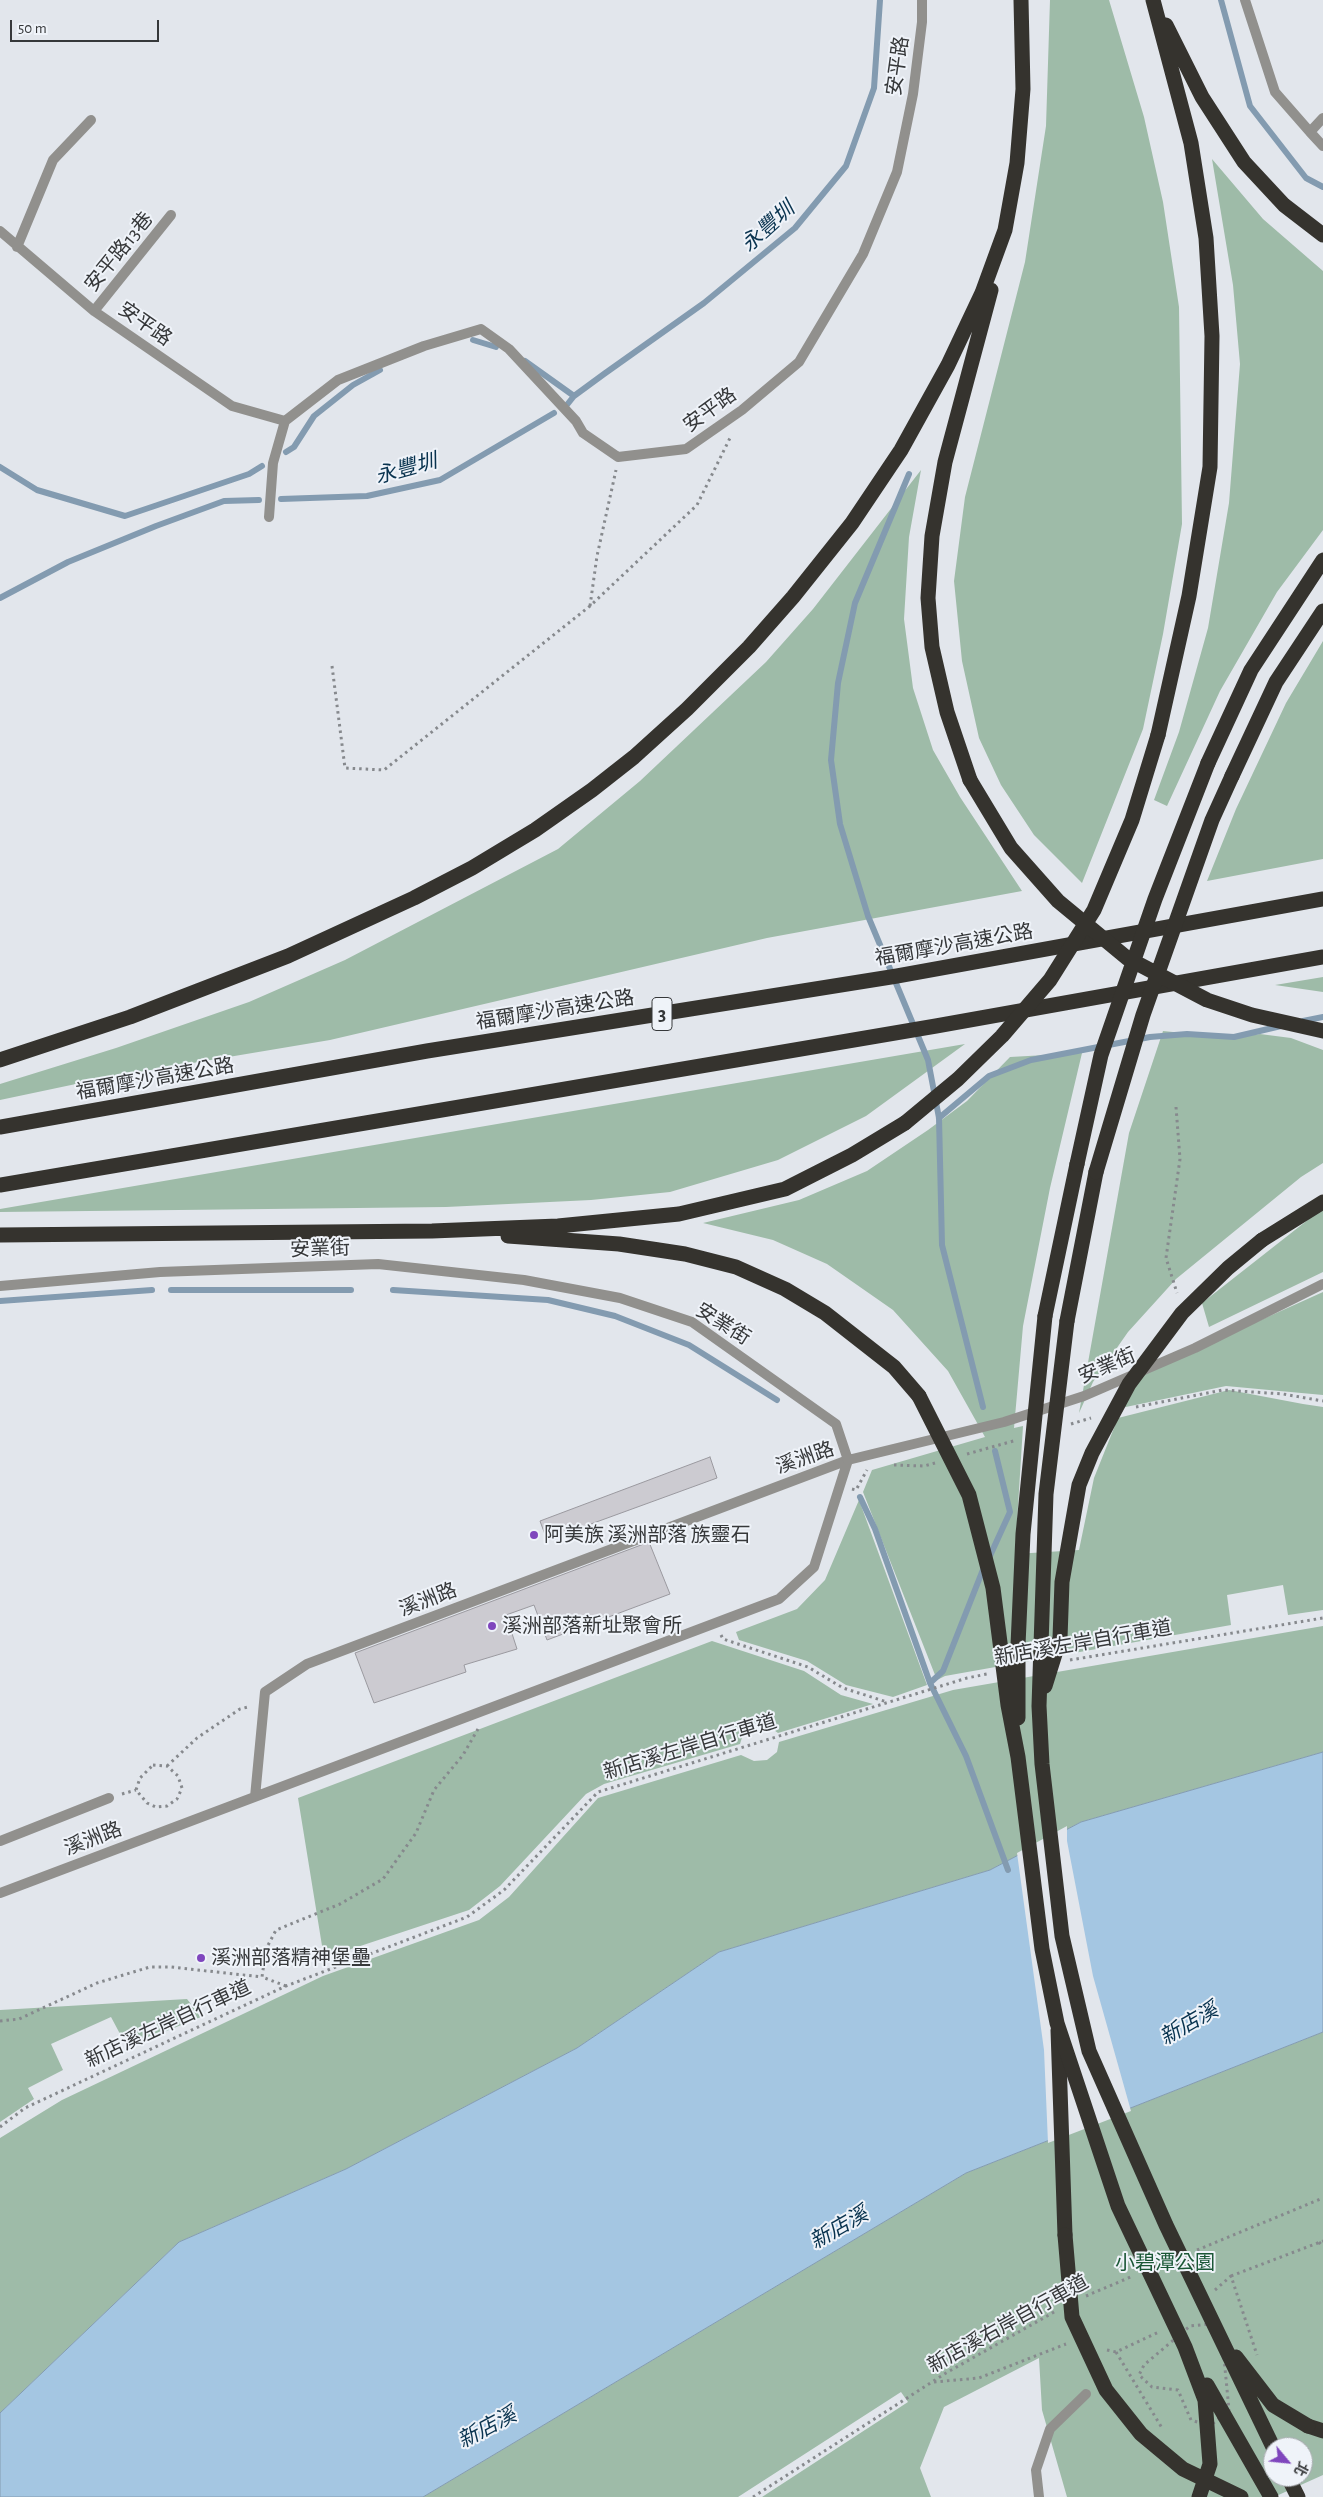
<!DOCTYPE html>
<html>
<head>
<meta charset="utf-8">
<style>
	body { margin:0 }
	#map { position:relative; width:1323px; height:2497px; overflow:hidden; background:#e2e6ec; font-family:"Alegreya Sans","Noto Sans TC",sans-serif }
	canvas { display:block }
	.north { position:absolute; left:1263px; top:2437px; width:50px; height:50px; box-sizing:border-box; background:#eff3f9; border:1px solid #a5a8ad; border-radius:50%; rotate:118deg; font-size:14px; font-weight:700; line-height:20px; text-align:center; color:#36383a }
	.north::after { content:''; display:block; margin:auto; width:18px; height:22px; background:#7f46bd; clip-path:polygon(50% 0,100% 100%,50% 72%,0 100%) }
	.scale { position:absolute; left:10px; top:20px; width:149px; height:22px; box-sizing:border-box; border:2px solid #36383a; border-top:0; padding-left:6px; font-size:15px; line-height:18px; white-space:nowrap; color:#36383a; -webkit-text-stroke:4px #eff3f9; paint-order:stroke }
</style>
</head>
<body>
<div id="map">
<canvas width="1323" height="2497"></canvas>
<div class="north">北</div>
<div class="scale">50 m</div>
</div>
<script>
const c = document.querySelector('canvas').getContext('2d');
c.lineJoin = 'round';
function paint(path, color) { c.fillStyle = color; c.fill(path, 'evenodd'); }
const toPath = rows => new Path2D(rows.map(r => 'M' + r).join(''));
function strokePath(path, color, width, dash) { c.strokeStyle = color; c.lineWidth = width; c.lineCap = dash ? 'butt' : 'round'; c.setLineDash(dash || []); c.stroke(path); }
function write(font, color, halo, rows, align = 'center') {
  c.font = font + ' "Alegreya Sans","Noto Sans TC",sans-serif'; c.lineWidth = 4; c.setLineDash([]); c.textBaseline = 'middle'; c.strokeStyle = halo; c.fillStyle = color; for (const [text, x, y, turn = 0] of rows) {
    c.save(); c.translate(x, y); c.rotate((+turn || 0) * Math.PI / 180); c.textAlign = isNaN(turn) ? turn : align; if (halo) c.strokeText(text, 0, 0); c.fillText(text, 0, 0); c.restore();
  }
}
const green = toPath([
	[1050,0,1109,0,1144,117,1163,202,1179,307,1182,524,1163,634,1143,729,1082,883,1034,835,1001,785,979,738,962,661,954,581,965,497,1025,262,1046,126],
	[1212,159,1263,219,1323,271,1323,530,1277,592,1220,691,1167,806,1154,800,1179,732,1208,628,1229,503,1240,364,1233,285],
	[921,470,909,537,904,619,913,688,933,750,960,797,1022,891,767,938,330,1040,109,1077,0,1100,0,1084,116,1048,249,1002,345,960,558,849,640,781,766,662,813,609],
	[1323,641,1323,859,1207,881,1236,809,1286,703],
	[1323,977,1323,992,1275,985],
	[1163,1031,1232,1038,1260,1034,1291,1038,1323,1050,1323,1163,1301,1177,1176,1279,1128,1332,1093,1382,1079,1413,1129,1133],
	[965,1044,866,1116,778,1160,670,1192,591,1200,446,1207,0,1212,0,1209],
	[1082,1053,1050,1188,1023,1326,1014,1428,1023,1426,1015,1554,1079,1550,1094,1478,1118,1418,1229,1390,1303,1404,1323,1407,1323,1610,1288,1615,1283,1585,1227,1595,1231,1625,945,1676,937,1680,863,1492,872,1470,985,1437,948,1371,893,1310,827,1264,773,1240,703,1223,799,1200,867,1171,928,1130,967,1101,1010,1057],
	[1323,1208,1323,1272,1209,1327,1202,1303],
	[1323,1292,1323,1395,1226,1386,1121,1408,1141,1374],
	[859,1500,927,1685,893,1697,846,1685,807,1661,739,1640,736,1632,797,1609,825,1580],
	[1323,1626,1323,1752,1081,1822,990,1870,719,1952,577,2048,346,2169,179,2242,0,2413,0,2138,62,2100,323,1976,479,1920,509,1897,598,1798,741,1755,754,1761,767,1760,777,1752,779,1742,953,1690],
	[712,1641,804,1671,841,1695,873,1704,778,1733,767,1725,754,1723,744,1731,740,1744,604,1784,586,1794,500,1886,469,1910,324,1958,298,1798],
	[187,1999,201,2017,127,2047,111,2017,51,2044,63,2070,28,2088,34,2099,0,2122,0,2010],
	[1323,2032,1323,2475,1274,2497,1067,2497,1042,2410,1039,2358,944,2407,920,2468,931,2497,762,2497,908,2402,901,2392,738,2497,423,2497,966,2173],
	[1273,2447,1303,2447,1303,2477,1273,2477]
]);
const water = toPath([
	[1323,1752,1323,2032,966,2173,423,2497,0,2497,0,2413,179,2242,346,2169,577,2048,719,1952,990,1870,1081,1822,1323,1752]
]);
const pier = toPath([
	[1067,1826,1067,1841,1093,1976,1131,2111,1048,2143,1044,2050,1017,1853]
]);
const stream = toPath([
	[1221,0,1250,106,1306,178,1323,187],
	[473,340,496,347],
	[525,361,574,396],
	[566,406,574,396,604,374,704,303,795,228,846,166,874,88,880,0],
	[286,452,294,447,314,416,353,385,380,370],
	[0,467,37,490,125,516,249,474,262,466],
	[909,474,855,603,838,683,831,760,840,824,868,916,928,1060,939,1118,942,1245,983,1407],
	[281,499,367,496,440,480,554,413],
	[0,598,68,562,156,526,224,501,259,500],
	[1303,1021,1323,1017],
	[939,1118,989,1076,1031,1060,1150,1037,1187,1034,1234,1037,1281,1026],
	[171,1290,351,1290],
	[393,1290,548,1300,615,1316,689,1345,777,1400],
	[0,1301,152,1290],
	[860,1497,875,1529,930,1683,966,1756,1008,1870],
	[989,1558,1010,1512,995,1451],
	[930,1683,943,1671,984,1567]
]);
const building = toPath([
	[710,1457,717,1478,547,1540,540,1521,710,1457],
	[649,1542,670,1594,547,1640,534,1605,506,1615,517,1649,464,1665,466,1672,374,1703,355,1653,649,1542]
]);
const path = toPath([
	[590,606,597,556,616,470],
	[332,666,345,768,384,770,590,606,697,505,731,436],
	[1176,1107,1180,1159,1166,1258,1177,1293],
	[1136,1407,1223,1390,1283,1394,1323,1401],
	[1071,1424,1091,1418],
	[967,1454,1017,1440],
	[894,1465,924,1466,935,1463],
	[852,1489,856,1490,867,1470],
	[721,1635,723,1639,808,1667,843,1688,887,1702],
	[1070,1660,1323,1618],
	[153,1765,167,1766,178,1776,182,1788,177,1799,167,1806,156,1807,147,1803,136,1790,140,1778,153,1765],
	[167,1766,197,1738,240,1709,248,1707],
	[122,1794,136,1790],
	[286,1986,262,1977,266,1949,276,1930,340,1904,383,1879,416,1833,434,1790,463,1755,478,1729],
	[0,2021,19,2019,97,1983,150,1967,171,1967,262,1977],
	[0,2127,25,2108,286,1986,467,1917,504,1890,598,1792,967,1678,987,1674],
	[1319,2242,1323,2247],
	[1197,2250,1323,2198],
	[1231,2276,1323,2241],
	[1215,2290,1231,2276,1257,2355],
	[1086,2296,1133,2276],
	[1209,2324,1222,2337,1229,2410,1210,2426,1191,2420,1178,2390,1152,2387,1139,2375,1144,2365,1190,2326,1209,2324],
	[1107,2350,1116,2352,1159,2332],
	[1116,2352,1162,2428],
	[934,2382,979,2378,1066,2344],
	[753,2497,946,2373,1056,2311]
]);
const lane = toPath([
	[1245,0,1275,92,1310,132,1323,118],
	[1310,132,1323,146],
	[0,231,94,311,232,406,285,421],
	[17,247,53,160,91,120],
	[94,311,171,215],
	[269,517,273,463,285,421,338,380,424,346,481,329,509,349,576,421,583,433,618,457,686,449,742,410,799,362,863,254,897,172,913,94,922,22,922,0],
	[255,1797,265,1692,307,1664,848,1460],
	[0,1841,109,1798],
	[0,1893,779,1599,814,1567,848,1460],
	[1039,2497,1036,2470,1050,2429,1086,2394]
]);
const street = toPath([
	[0,1286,160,1272,378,1264,524,1280,620,1298,692,1322,836,1424,848,1460,1004,1422,1084,1396,1195,1348,1323,1284]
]);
const highway = toPath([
	[1153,0,1191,143,1206,238,1212,336,1210,467,1189,596,1158,735],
	[1166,25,1202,97,1244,162,1284,205,1323,235],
	[1208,763,1251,670,1323,560],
	[1232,776,1276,682,1323,611],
	[970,780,947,712,932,647,928,598,932,536,945,462,991,290],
	[0,1060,130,1017,288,956,414,898,472,868,535,830,592,790,634,757,687,709,749,647,793,597,852,523,901,450,948,365,982,293,1005,230,1017,163,1023,89,1021,0],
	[0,1127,427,1051,897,976,1323,899],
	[0,1185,936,1026,1323,957],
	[0,1235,432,1231,558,1226,679,1214,785,1189,852,1155,905,1123],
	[508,1236,619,1244,685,1254,736,1267,785,1289,825,1313,894,1367,919,1396],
	[1262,1240,1323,1202],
	[1045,1316,1077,1164],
	[1067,1321,1096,1172],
	[1058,2030,1065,2235],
	[1308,2426,1323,2431],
	[1288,2477,1298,2497]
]);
const highwayBridge = toPath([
	[970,780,1011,848,1058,901,1127,958,1207,1000,1252,1015,1323,1031],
	[905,1123,958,1079,1002,1036,1050,980,1094,910,1132,820,1158,735],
	[1077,1164,1101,1055,1155,899,1208,763],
	[1096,1172,1143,1015,1212,820,1232,776],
	[1067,1321,1046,1494,1039,1706,1042,1764,1062,1936,1089,2051,1166,2225,1273,2447],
	[919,1396,969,1495,993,1588,1008,1705,1018,1757,1042,1949,1057,2023,1118,2206,1185,2347,1205,2400,1210,2464,1199,2497],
	[1045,1686,1060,1638,1062,1582,1079,1485,1092,1453,1129,1384,1182,1313,1228,1268,1262,1240],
	[1018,1718,1018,1645,1023,1534,1045,1316],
	[1065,2235,1072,2317,1106,2390,1141,2434,1183,2469,1241,2497],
	[1236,2357,1273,2405,1308,2426],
	[1207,2385,1271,2497]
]);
const markers = [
	[534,1535,5,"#7f46bd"],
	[492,1626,5,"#7f46bd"],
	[201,1958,5,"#7f46bd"]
];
const shields = [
	[662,1014,20]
];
const shieldNames = [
	["3",662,1014]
];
const streetNames = [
	["安平路",898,66,-82],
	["安平路13巷",119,252,-51],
	["安平路",145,324,35],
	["安平路",710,410,-36],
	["福爾摩沙高速公路",954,945,-10],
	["福爾摩沙高速公路",555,1010,-9],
	["福爾摩沙高速公路",155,1079,-10],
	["安業街",320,1249,-2],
	["安業街",723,1324,32],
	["安業街",1107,1366,-23],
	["溪洲路",805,1458,-19],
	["溪洲路",428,1600,-21],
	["新店溪左岸自行車道",1083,1643,-10],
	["新店溪左岸自行車道",690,1747,-17],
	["溪洲路",93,1839,-21],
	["新店溪左岸自行車道",168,2024,-25],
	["新店溪右岸自行車道",1008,2324,-29]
];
const poiNames = [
	["阿美族 溪洲部落 族靈石",544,1535],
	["溪洲部落新址聚會所",502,1626],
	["溪洲部落精神堡壘",211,1958]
];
const parkNames = [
	["小碧潭公園",1165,2263]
];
const waterNames = [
	["永豐圳",768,227,-42],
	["永豐圳",406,469,-15],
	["新店溪",1189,2024,-30],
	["新店溪",839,2228,-30],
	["新店溪",487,2428,-28]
];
paint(green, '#9ebba8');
paint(water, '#a4c6e2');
strokePath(water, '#839bb0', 1);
paint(pier, '#e2e6ec');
strokePath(stream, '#839bb0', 6);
paint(building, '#cccbd1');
strokePath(building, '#9a999f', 1);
strokePath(path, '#86898d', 3, [2.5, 4]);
strokePath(lane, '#91908d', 10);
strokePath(street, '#91908d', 10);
strokePath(highway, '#35332e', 15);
strokePath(highwayBridge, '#35332e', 15);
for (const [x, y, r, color] of markers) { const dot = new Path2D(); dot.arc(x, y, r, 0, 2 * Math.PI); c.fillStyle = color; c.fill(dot); strokePath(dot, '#eff3f9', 2); }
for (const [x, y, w] of shields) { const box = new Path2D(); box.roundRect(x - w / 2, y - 16.5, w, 33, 4); c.fillStyle = '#eff3f9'; c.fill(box); strokePath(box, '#36383a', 1); }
write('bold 19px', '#36383a', null, shieldNames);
write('20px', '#36383a', '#eff3f9', streetNames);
write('20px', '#36383a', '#eff3f9', poiNames, 'left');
write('20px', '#1a5736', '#eff3f9', parkNames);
write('italic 21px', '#09334f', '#eff3f9', waterNames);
</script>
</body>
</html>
